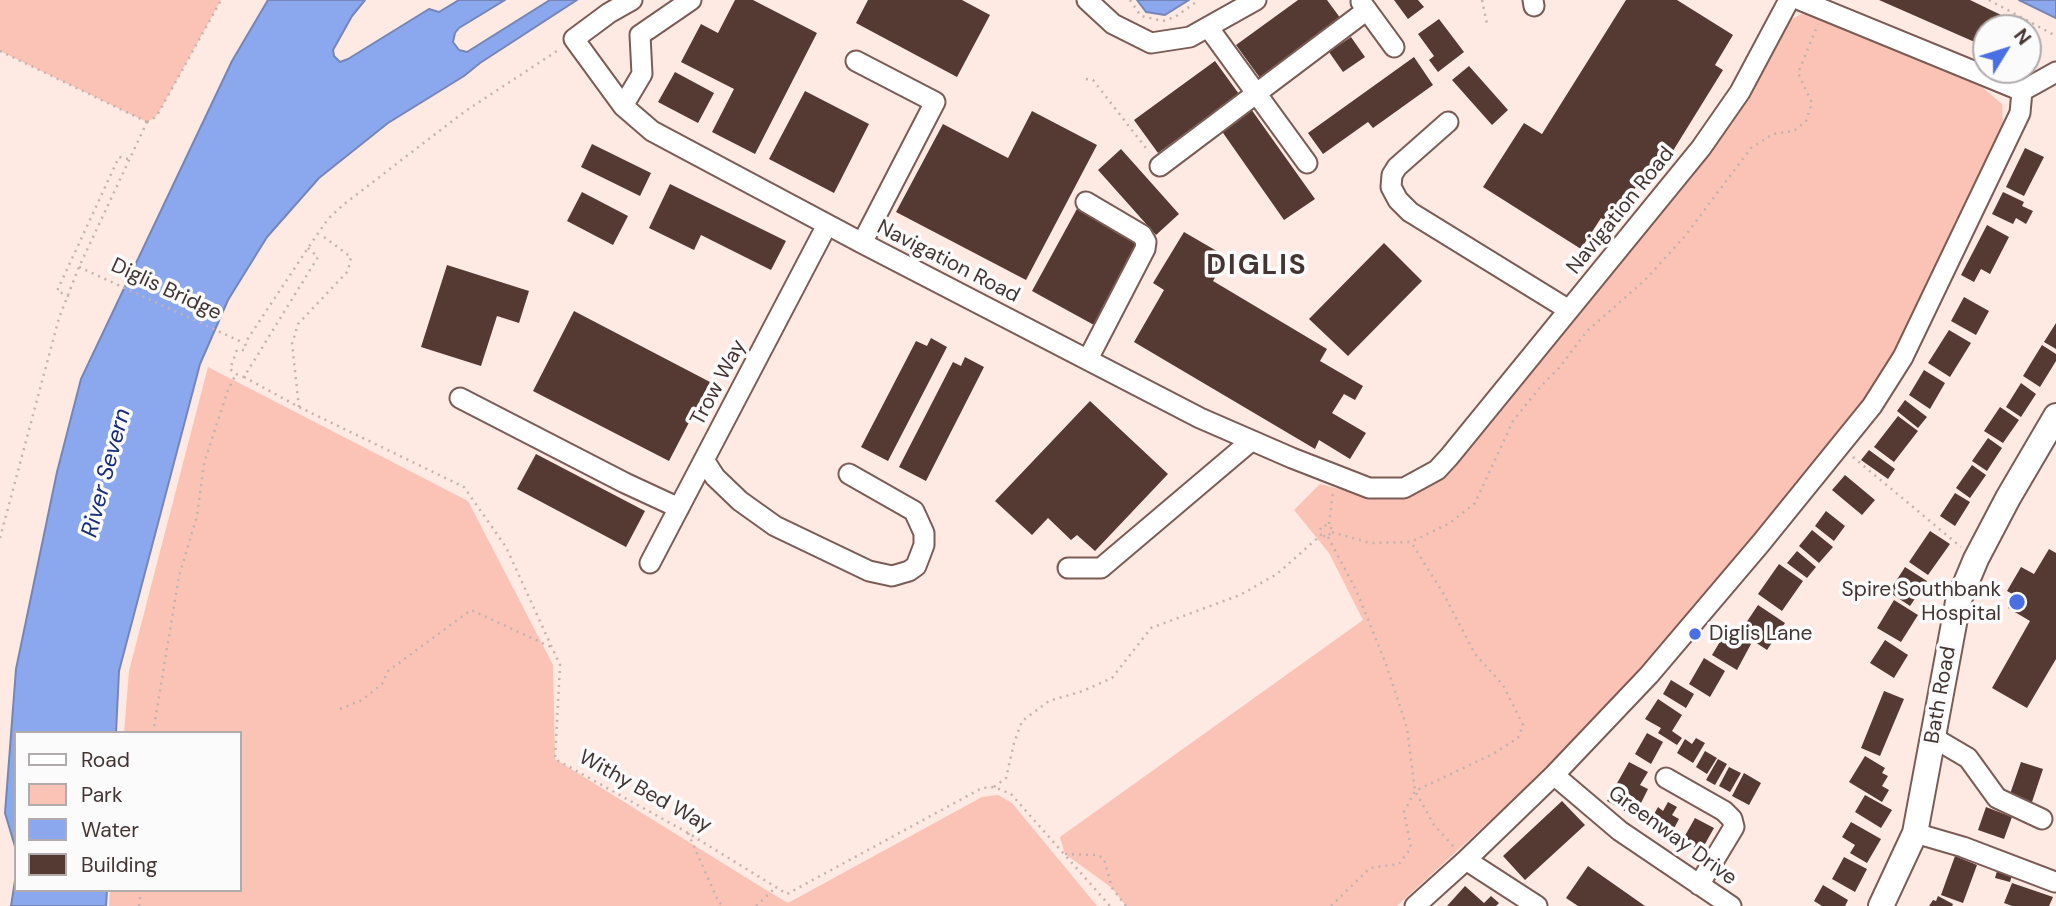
<!DOCTYPE html>
<html>
<head>
<meta charset="utf-8">
<style>
	body { margin:0 }
	#map { position:relative; width:2056px; height:906px; overflow:hidden; background:#fee9e3; font-family:"DM Sans",sans-serif }
	canvas { display:block }
	.legend { position:absolute; left:14px; top:731px; width:228px; height:161px; box-sizing:border-box; background:#fbfbfb; border:2px solid #b1acab; margin:0; padding:9px 12px; list-style:none; font-size:21px; color:#433532 }
	.legend li { display:flex; align-items:center; gap:14px; height:35px }
	.legend b { width:35px; border:2px solid #b1acab }
	.north { position:absolute; left:1972px; top:14px; width:70px; height:70px; box-sizing:border-box; background:#fbfbfb; border:2px solid #b1acab; border-radius:50%; rotate:52deg; font-size:19px; font-weight:700; line-height:28px; text-align:center; color:#433532 }
	.north::after { content:''; display:block; margin:auto; width:24px; height:32px; background:#496fe2; clip-path:polygon(50% 0,100% 100%,50% 72%,0 100%) }
</style>
</head>
<body>
<div id="map">
<canvas width="2056" height="906"></canvas>
<ul class="legend">
<li><b style="height:9px;background:#fff"></b>Road</li>
<li><b style="height:19px;background:#fbc3b5"></b>Park</li>
<li><b style="height:19px;background:#8ba8ef"></b>Water</li>
<li><b style="height:19px;background:#553a33"></b>Building</li>
</ul>
<div class="north">N</div>
</div>
<script>
const c = document.querySelector('canvas').getContext('2d');
c.lineJoin = 'round';
function paint(path, color) { c.fillStyle = color; c.fill(path, 'evenodd'); }
const toPath = rows => new Path2D(rows.map(r => 'M' + r).join(''));
function strokePath(path, color, width, dash) { c.strokeStyle = color; c.lineWidth = width; c.lineCap = dash ? 'butt' : 'round'; c.setLineDash(dash || []); c.stroke(path); }
function write(font, color, halo, rows, align = 'center') {
  c.font = font + ' "DM Sans",sans-serif'; c.lineWidth = 7; c.setLineDash([]); c.textBaseline = 'middle'; c.strokeStyle = halo; c.fillStyle = color; for (const [text, x, y, turn = 0] of rows) {
    c.save(); c.translate(x, y); c.rotate((+turn || 0) * Math.PI / 180); c.textAlign = isNaN(turn) ? turn : align; if (halo) c.strokeText(text, 0, 0); c.fillText(text, 0, 0); c.restore();
  }
}
const green = toPath([
	[0,0,221,0,159,112,154,118,147,122,0,51],
	[1803,13,1822,17,1982,87,2002,104,2003,126,1895,350,1860,404,1755,535,1641,669,1556,760,1397,906,1126,906,1112,888,1065,854,1060,837,1363,620,1329,553,1294,510,1320,484,1356,493,1406,497,1442,476,1458,462,1498,411,1788,21],
	[208,367,468,501,553,665,555,759,758,885,788,903,982,797,998,795,1012,803,1097,906,109,906,110,890,240,890,240,733,124,733,129,671]
]);
const water = toPath([
	[268,0,365,0,352,16,333,50,334,56,340,62,348,59,429,9,439,12,459,0,505,0,459,28,455,33,453,42,459,50,467,52,550,0,577,0,480,63,464,76,388,123,319,178,267,237,228,300,200,364,119,671,116,733,16,733,16,850,5,813,16,669,57,472,81,379,232,61,268,0],
	[1137,0,1189,0,1165,15,1146,12,1137,0],
	[2019,0,2056,0,2056,18,2019,0],
	[16,874,16,890,107,890,106,906,11,906,16,874]
]);
const building = toPath([
	[735,0,753,0,817,33,755,154,712,132,734,89,681,62,701,24,718,33],
	[868,0,962,0,990,15,957,77,856,23],
	[1298,0,1327,0,1341,19,1260,78,1236,45],
	[1394,0,1418,0,1424,7,1408,19],
	[1626,0,1677,0,1733,35,1715,65,1723,70,1663,167,1653,160,1612,225,1601,218,1581,249,1483,187,1524,123,1542,134],
	[1879,0,1970,0,2028,28,1986,28,1986,47],
	[1439,19,1464,52,1438,72,1429,60,1434,56,1418,34],
	[1351,37,1365,57,1343,72,1329,52],
	[1414,57,1433,85,1373,128,1368,122,1323,154,1308,133],
	[1215,61,1239,94,1158,153,1134,120],
	[1469,66,1508,110,1492,125,1452,80],
	[675,72,714,93,698,123,658,102],
	[805,91,869,124,834,193,769,159],
	[1251,109,1315,199,1284,220,1221,130],
	[1032,111,1097,145,1026,280,896,212,943,124,1008,158],
	[592,144,651,173,640,196,581,167],
	[2025,148,2044,157,2024,196,2006,187],
	[1121,149,1179,214,1156,235,1098,170],
	[670,184,786,241,771,270,701,235,694,250,649,228],
	[582,192,628,216,613,245,567,221],
	[2003,192,2024,202,2022,206,2033,211,2026,224,2016,218,2013,224,1992,214],
	[1078,207,1141,241,1094,325,1032,291],
	[1987,225,2009,237,1990,274,1981,269,1974,282,1961,275],
	[1184,232,1227,257,1213,281,1327,349,1320,361,1363,386,1355,400,1344,394,1332,413,1366,433,1350,459,1319,440,1315,449,1134,342,1164,290,1153,283],
	[1384,243,1422,281,1348,356,1309,319],
	[447,265,529,291,519,323,497,316,481,366,421,347],
	[1964,297,1989,311,1976,335,1951,321],
	[574,311,710,382,669,461,533,391],
	[2056,323,2056,349,2044,342],
	[1949,330,1971,343,1950,377,1928,363],
	[931,338,947,347,888,461,861,447,916,341,927,346],
	[2042,345,2056,354,2056,361,2040,387,2023,376],
	[965,357,984,367,926,481,899,467,953,362,961,366],
	[1924,370,1945,383,1930,409,1909,395],
	[2021,383,2036,394,2021,417,2006,407],
	[1905,400,1927,417,1918,428,1897,411],
	[1090,401,1168,474,1095,551,1077,535,1071,540,1048,518,1032,535,995,501],
	[2000,407,2019,420,2003,443,1984,431],
	[1898,416,1918,431,1894,462,1874,447],
	[1988,438,2002,448,1987,471,1972,461],
	[1869,450,1895,469,1888,479,1861,460],
	[536,454,645,511,626,547,517,489],
	[1972,465,1986,475,1970,498,1956,488],
	[1845,475,1875,500,1862,515,1832,490],
	[1955,493,1970,502,1955,526,1940,516],
	[1826,511,1845,526,1834,541,1815,526],
	[1812,530,1833,547,1819,563,1799,546],
	[1930,531,1950,544,1928,575,1909,562],
	[2049,549,2056,553,2056,659,2027,708,1992,688,2030,621,2008,608,2016,596,2007,591,2021,567,2034,574],
	[1797,551,1816,567,1807,578,1787,563],
	[1779,564,1803,581,1782,611,1758,594],
	[1905,567,1927,581,1910,606,1889,592],
	[1894,600,1918,615,1901,642,1877,628],
	[1758,605,1785,623,1767,650,1740,632],
	[1727,630,1751,644,1737,670,1712,655],
	[1885,640,1908,655,1894,678,1870,663],
	[1704,658,1725,671,1710,697,1689,684],
	[1671,680,1694,694,1686,708,1663,694],
	[1884,691,1904,699,1880,756,1861,748],
	[1658,699,1682,715,1672,731,1682,738,1677,745,1658,733,1661,728,1645,719],
	[1647,733,1663,742,1651,764,1635,754],
	[1696,738,1705,743,1693,763,1677,753,1685,739,1692,744],
	[1705,751,1717,758,1707,774,1696,767],
	[1865,756,1885,768,1882,773,1888,776,1882,786,1889,790,1882,802,1849,782],
	[1718,759,1727,764,1715,785,1706,780],
	[1629,762,1648,772,1640,785,1648,789,1641,803,1633,798,1625,811,1607,801],
	[2021,762,2043,769,2032,802,2010,794],
	[1729,767,1741,773,1730,792,1719,786],
	[1744,773,1761,783,1749,805,1732,796],
	[1865,795,1892,810,1881,828,1855,812],
	[1562,801,1585,825,1525,880,1503,856],
	[1668,802,1677,807,1672,815,1679,819,1670,836,1649,823,1658,807,1663,811],
	[1986,807,2012,817,2004,839,1978,830],
	[1695,818,1714,828,1701,851,1682,841],
	[1851,822,1881,839,1867,863,1850,853,1855,845,1842,837],
	[1955,856,1977,865,1963,903,1941,895],
	[1844,857,1867,869,1855,892,1832,879],
	[1999,864,2014,868,2010,882,1995,878],
	[1588,866,1645,906,1578,906,1566,898],
	[2012,883,2053,897,2049,906,2012,906,2004,903],
	[1823,885,1848,900,1845,906,1822,906,1814,901],
	[1465,886,1484,903,1491,896,1499,903,1496,906,1447,906],
	[1938,896,1953,904,1952,906,1929,906,1933,900,1936,901]
]);
const path = toPath([
	[1130,0,1141,16,1163,21,1175,17,1199,0],
	[1482,0,1487,24],
	[1989,0,2056,36],
	[0,51,147,122],
	[1086,79,1093,80,1149,152],
	[147,122,154,118,159,112,221,0],
	[308,248,318,257,244,377,236,374,230,369,237,350,244,350,246,347,245,343,308,248,328,219,343,205,464,112,560,49],
	[79,267,244,343],
	[69,296,57,291,119,157,128,159],
	[244,377,299,407,464,487,506,547,560,665,555,759,688,833,787,894,982,788,994,787,1011,794,1110,906],
	[299,407,292,344,298,324,348,271,351,257,320,234],
	[1853,457,1961,547],
	[1329,524,1333,492],
	[1332,532,1370,543,1411,542,1450,523,1475,503,1513,421,1541,386,1559,368,1587,331,1645,280,1685,236,1751,148,1773,134,1794,131,1806,121,1812,103,1798,73,1818,24],
	[1328,537,1356,590,1386,664,1407,728,1415,791,1434,825,1454,847],
	[0,538,59,318,79,267,147,122],
	[340,709,362,700,382,684,388,671,471,610,551,647],
	[153,733,179,576,197,516,204,463,228,390,236,374],
	[994,787,1006,778,1014,743,1022,721,1049,701,1083,691,1112,678,1151,628,1240,595,1277,574,1321,535,1319,531,1323,525,1330,526,1332,530,1328,537,1321,535],
	[688,833,719,903,726,906],
	[1065,854,1098,855,1104,859,1112,888,1126,906],
	[139,906,141,890],
	[756,906,776,887],
	[1331,906,1370,868,1399,864,1411,848,1404,812,1415,791,1493,754,1518,738,1523,725,1503,685,1475,654,1443,593,1411,542]
]);
const minor = toPath([
	[632,0,609,13,574,39,623,106,652,131,862,243,1200,418,1292,458,1369,488,1404,488,1437,470,1449,457,1701,148,1740,92,1789,0],
	[1087,0,1113,24,1151,43,1190,37,1256,0],
	[1533,0,1534,6],
	[1800,0,2022,91],
	[1361,2,1394,47],
	[1208,27,1307,163],
	[856,61,935,102,862,243],
	[2022,91,2056,72],
	[623,106,642,74,640,35,691,0],
	[1448,122,1397,167,1392,175,1391,187,1398,200,1410,212,1569,310],
	[1160,166,1367,10],
	[1086,202,1142,235,1146,242,1145,249,1088,359],
	[460,398,625,483,679,508],
	[704,460,715,477,740,501,775,526,869,571,892,576,909,571,916,566,924,545,924,533,914,511,849,474],
	[650,563,827,225],
	[1068,568,1101,568,1251,441],
	[1934,738,1968,758,1997,798,2042,819],
	[1554,775,1620,831,1731,906],
	[1666,778,1724,811,1732,819,1734,827,1699,885],
	[1915,833,1963,847,2055,882],
	[1466,860,1537,906],
	[1415,906,1466,860,1554,775,1649,675,1761,543,1872,406,1903,357,2020,113,2022,91]
]);
const major = toPath([
	[1881,906,1915,833,1958,602,1976,559,2008,498,2056,416]
]);
const markers = [
	[2017,602,9,"#496fe2"],
	[1695,634,7,"#496fe2"]
];
const streetNames = [
	["Navigation Road",1621,211,-51],
	["Navigation Road",948,262,27],
	["Diglis Bridge",166,290,25],
	["Trow Way",719,383,-62],
	["Bath Road",1941,695,-80],
	["Withy Bed Way",645,792,29],
	["Greenway Drive",1672,836,36]
];
const poiNames = [
	["Spire Southbank",2001,590],
	["Hospital",2001,614],
	["Diglis Lane",1709,634,"left"]
];
const waterNames = [
	["River Severn",107,473,-75]
];
const districtNames = [
	["DIGLIS",1257,267]
];
paint(green, '#fbc3b5');
paint(water, '#8ba8ef');
strokePath(water, '#7586b6', 2);
paint(building, '#553a33');
strokePath(minor, '#7a5c55', 23);
strokePath(major, '#7a5c55', 28);
strokePath(path, '#c5b2ad', 2.5, [2, 5]);
strokePath(minor, '#fff', 19);
strokePath(major, '#fff', 24);
for (const [x, y, r, color] of markers) { const dot = new Path2D(); dot.arc(x, y, r, 0, 2 * Math.PI); c.fillStyle = color; c.fill(dot); strokePath(dot, '#fbfbfb', 2.5); }
write('21px', '#433532', '#fbfbfb', streetNames);
write('21px', '#433532', '#fbfbfb', poiNames, 'right');
write('italic 23px', '#152a7a', '#fbfbfb', waterNames);
c.letterSpacing = '2px';
write('bold 28px', '#433532', '#fbfbfb', districtNames);
c.letterSpacing = '0px';
</script>
</body>
</html>
